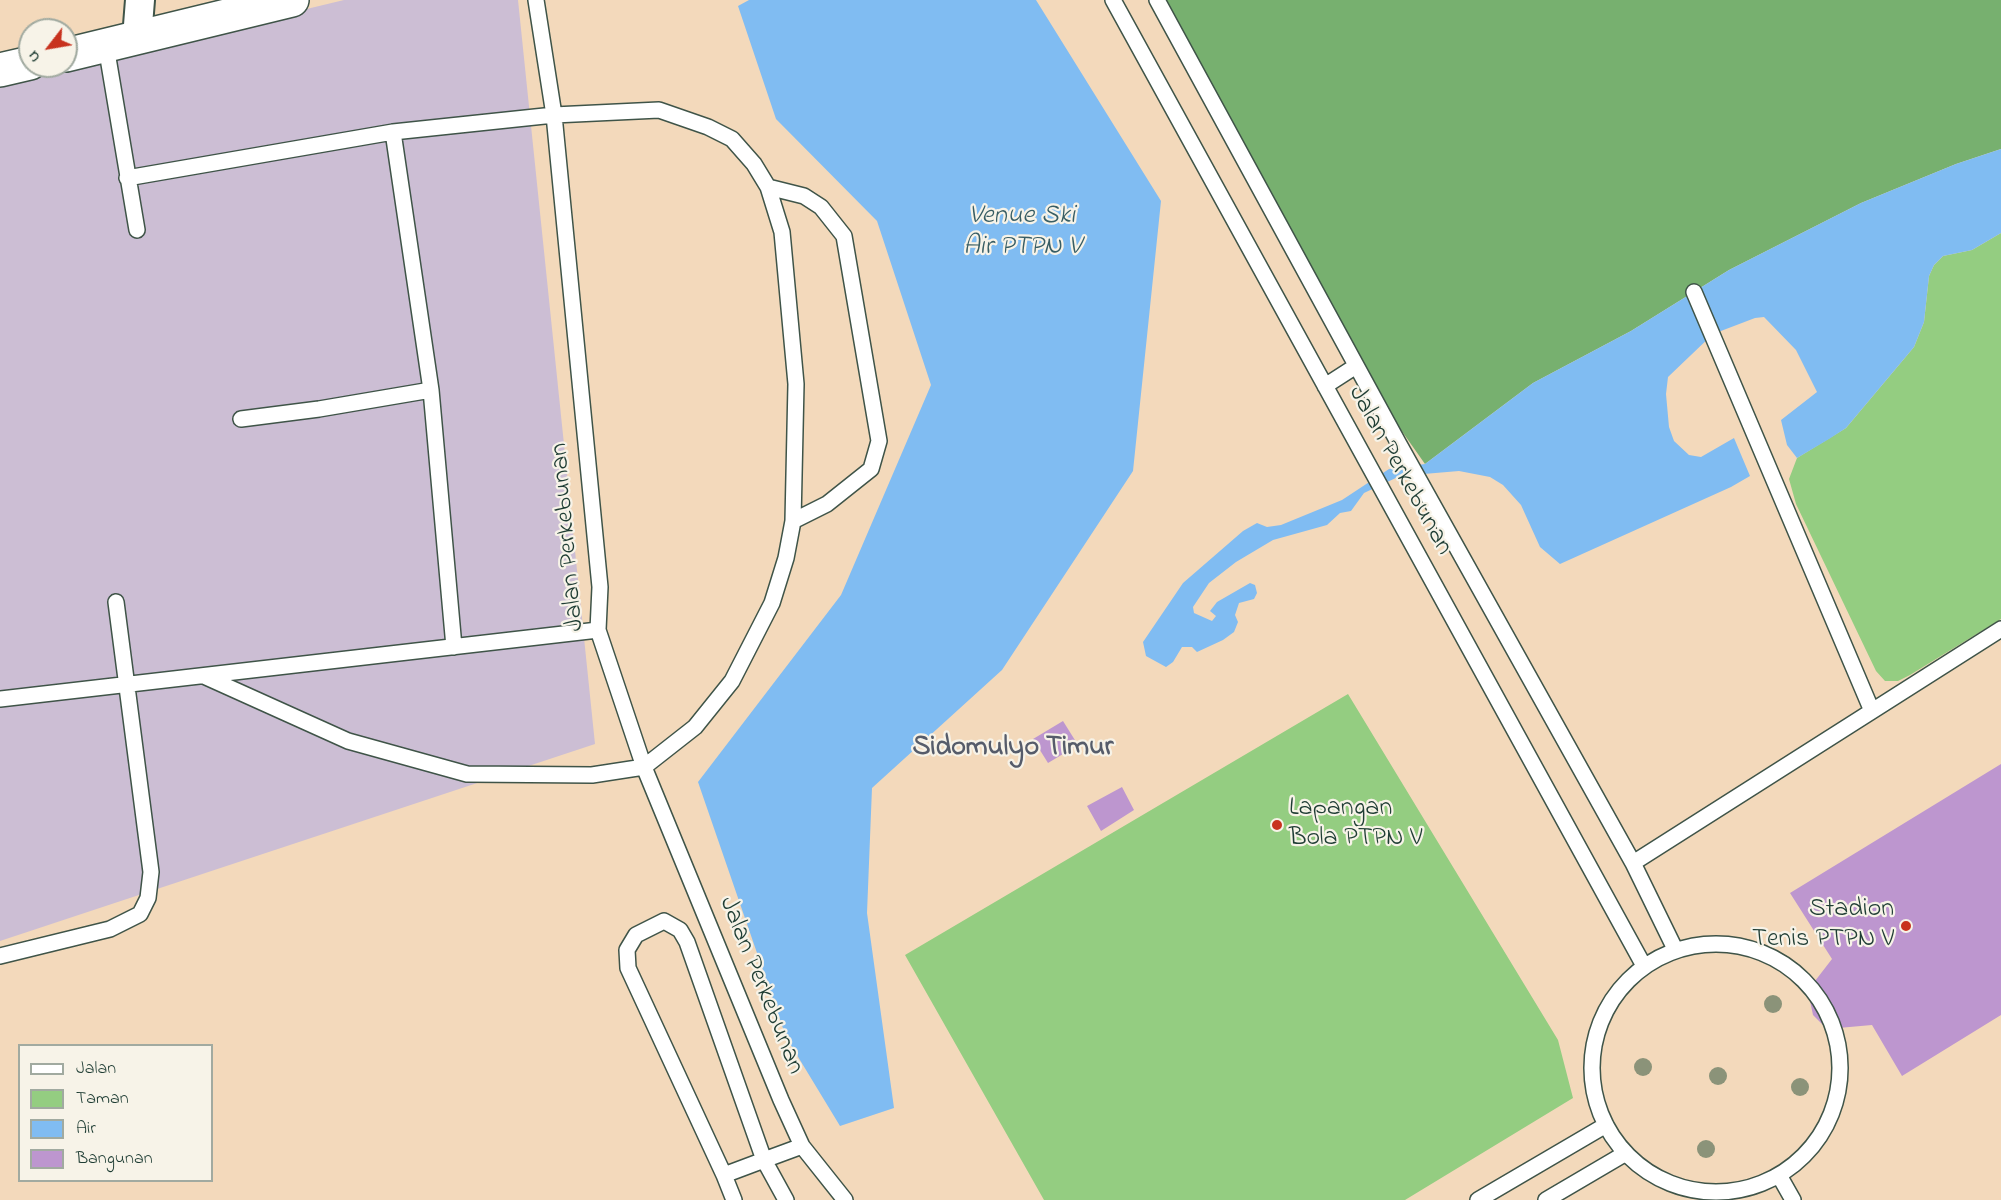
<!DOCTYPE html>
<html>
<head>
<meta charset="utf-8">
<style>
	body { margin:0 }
	#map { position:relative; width:2001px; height:1200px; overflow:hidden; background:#f3d9bb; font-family:"Indie Flower",sans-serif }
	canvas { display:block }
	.legend { position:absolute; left:18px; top:1044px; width:195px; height:138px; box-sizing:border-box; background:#f7f3e8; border:2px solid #a1aaa0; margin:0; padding:8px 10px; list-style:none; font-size:18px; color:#1f3d34 }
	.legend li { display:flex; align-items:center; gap:12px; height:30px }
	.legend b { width:30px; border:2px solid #a1aaa0 }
	.north { position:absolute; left:18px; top:18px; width:60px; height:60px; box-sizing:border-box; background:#f7f3e8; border:2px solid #a1aaa0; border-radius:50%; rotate:239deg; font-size:16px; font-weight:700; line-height:24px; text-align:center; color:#1f3d34 }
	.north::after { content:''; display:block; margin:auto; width:21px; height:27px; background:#c8321e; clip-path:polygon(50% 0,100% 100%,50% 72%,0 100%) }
</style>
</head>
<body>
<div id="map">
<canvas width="2001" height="1200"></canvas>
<ul class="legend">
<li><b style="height:8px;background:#fff"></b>Jalan</li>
<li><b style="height:16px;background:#94cd81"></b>Taman</li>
<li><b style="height:16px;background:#80bcf2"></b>Air</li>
<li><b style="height:16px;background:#bd96cf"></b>Bangunan</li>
</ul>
<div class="north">U</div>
</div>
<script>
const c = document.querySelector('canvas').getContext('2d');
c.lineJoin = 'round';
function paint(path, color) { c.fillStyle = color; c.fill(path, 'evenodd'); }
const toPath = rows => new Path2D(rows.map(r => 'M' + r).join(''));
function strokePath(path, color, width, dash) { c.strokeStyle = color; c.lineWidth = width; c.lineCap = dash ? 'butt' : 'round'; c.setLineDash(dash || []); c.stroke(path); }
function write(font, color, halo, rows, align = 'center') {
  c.font = font + ' "Indie Flower",sans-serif'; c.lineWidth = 4.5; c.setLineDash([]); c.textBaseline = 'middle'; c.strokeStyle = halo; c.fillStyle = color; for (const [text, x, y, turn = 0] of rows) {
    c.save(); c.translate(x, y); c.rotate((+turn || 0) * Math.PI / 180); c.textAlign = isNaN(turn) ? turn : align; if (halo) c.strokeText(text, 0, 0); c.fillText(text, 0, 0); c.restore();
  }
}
const industrial = toPath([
	[344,0,518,0,595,744,0,941,0,83]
]);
const green = toPath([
	[2001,233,2001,619,1910,675,1898,681,1885,681,1876,671,1796,504,1789,479,1797,458,1846,428,1914,347,1924,322,1929,276,1934,265,1943,256,1972,250],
	[1348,694,1558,1040,1573,1098,1405,1200,1044,1200,905,955]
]);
const forest = toPath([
	[1157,0,2001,0,2001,149,1956,164,1861,203,1729,270,1631,331,1533,383,1425,464,1356,366]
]);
const water = toPath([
	[749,0,1036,0,1161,201,1133,471,1002,670,872,788,867,913,894,1108,840,1126,786,1037,698,782,841,595,931,385,877,221,776,119,738,6],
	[2001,149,2001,233,1972,250,1943,256,1934,265,1929,276,1924,322,1914,347,1846,428,1829,439,1797,458,1787,445,1781,420,1817,392,1796,350,1764,317,1755,318,1713,334,1668,377,1666,394,1669,427,1674,441,1689,455,1701,457,1734,438,1750,476,1731,487,1560,564,1540,547,1521,505,1503,485,1490,477,1459,471,1400,476,1364,493,1351,511,1340,513,1327,525,1273,540,1236,562,1209,583,1193,607,1194,613,1212,621,1216,616,1210,611,1217,602,1250,583,1255,585,1257,593,1254,599,1239,603,1235,615,1238,622,1234,632,1223,640,1197,652,1192,647,1182,647,1173,662,1166,667,1146,656,1143,642,1183,583,1243,531,1257,523,1267,527,1281,525,1342,500,1389,469,1425,464,1533,383,1631,331,1729,270,1861,203,1956,164]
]);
const building = toPath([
	[1063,721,1078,745,1048,763,1033,739],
	[2001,764,2001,1015,1902,1076,1872,1025,1827,1029,1813,1015,1809,996,1815,981,1832,959,1790,893],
	[1122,787,1134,810,1101,831,1087,806]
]);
const lane = toPath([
	[536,0,554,115,600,587,598,630,644,767,781,1100,802,1146,845,1200],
	[1113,0,1644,966],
	[1157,0,1399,444,1633,863,1675,949],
	[106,46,137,230],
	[127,178,393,132,554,115,659,110,708,127,732,139,754,164,768,187,782,232,796,384,793,521,786,558,772,603,732,681,695,727,644,767,592,775,467,774,348,741,206,677],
	[768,187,804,196,821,207,844,236,879,441,871,469,827,504,793,521],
	[1694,292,1872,711],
	[1325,386,1356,366],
	[431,390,454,647],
	[241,419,319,409,431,390,393,132],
	[0,699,598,630],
	[1633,863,2001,629],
	'1592 1068a124 124 0 1 1 248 0a124 124 0 1 1-248 0Z',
	[0,956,110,929,140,914,148,898,151,872,116,602],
	[724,1175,734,1200],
	[1780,1177,1793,1200],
	[786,1200,764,1160,687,942,680,930,664,921,636,935,627,950,628,968,724,1175,764,1160,802,1146],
	[1478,1200,1606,1125],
	[1546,1200,1626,1153]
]);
const street = toPath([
	[137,38,140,0]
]);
const secondary = toPath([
	[66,55,292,0],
	[0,70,30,63]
]);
const trees = [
	[1773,1004],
	[1643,1067],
	[1718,1076],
	[1800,1087],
	[1706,1149]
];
const markers = [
	[1277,825,6,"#c8321e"],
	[1906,926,6,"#c8321e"]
];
const streetNames = [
	["Jalan Perkebunan",1399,471,61],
	["Jalan Perkebunan",569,537,-95],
	["Jalan Perkebunan",760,986,68]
];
const poiNames = [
	["Lapangan",1289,810],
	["Bola PTPN V",1289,840],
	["Stadion",1894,911,"right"],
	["Tenis PTPN V",1894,941,"right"]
];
const waterNames = [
	["Venue Ski",1022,218],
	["Air PTPN V",1022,249]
];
const quarterNames = [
	["Sidomulyo Timur",1013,749]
];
paint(industrial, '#ccbed4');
paint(green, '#94cd81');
paint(forest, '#77b06f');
paint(water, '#80bcf2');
paint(building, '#bd96cf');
strokePath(lane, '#3f5448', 18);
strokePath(street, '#3f5448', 32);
strokePath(secondary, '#3f5448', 36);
strokePath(lane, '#fff', 15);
strokePath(street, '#fff', 28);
strokePath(secondary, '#fff', 33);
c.fillStyle = '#8b9379';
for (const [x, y] of trees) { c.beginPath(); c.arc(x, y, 9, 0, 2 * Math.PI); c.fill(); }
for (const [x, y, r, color] of markers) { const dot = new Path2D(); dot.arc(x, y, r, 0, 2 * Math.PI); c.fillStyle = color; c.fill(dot); strokePath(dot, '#f7f3e8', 2); }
write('26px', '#1f3d34', '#f7f3e8', streetNames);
write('26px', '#1f3d34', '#f7f3e8', poiNames, 'left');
write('italic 27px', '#375d64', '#f7f3e8', waterNames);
write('bold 28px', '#565c6a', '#f7f3e8', quarterNames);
</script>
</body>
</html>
